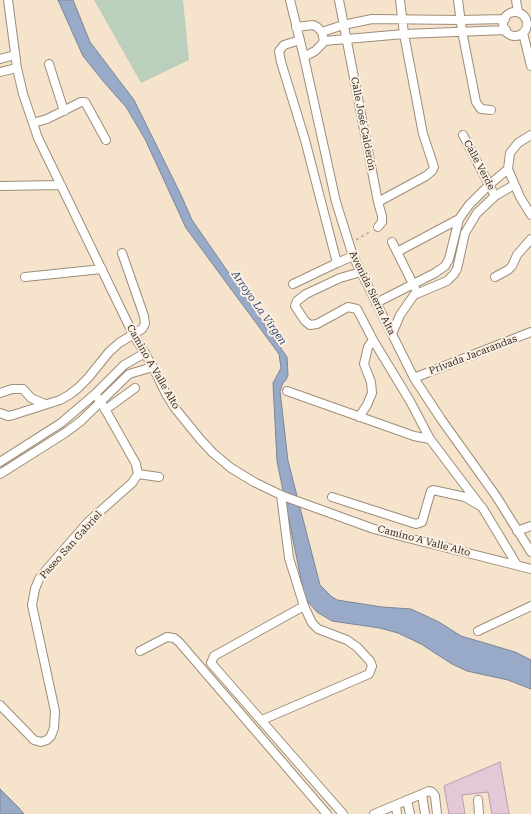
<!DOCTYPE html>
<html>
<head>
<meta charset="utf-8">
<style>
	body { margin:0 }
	canvas { display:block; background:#f5e3cc }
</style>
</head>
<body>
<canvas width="531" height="814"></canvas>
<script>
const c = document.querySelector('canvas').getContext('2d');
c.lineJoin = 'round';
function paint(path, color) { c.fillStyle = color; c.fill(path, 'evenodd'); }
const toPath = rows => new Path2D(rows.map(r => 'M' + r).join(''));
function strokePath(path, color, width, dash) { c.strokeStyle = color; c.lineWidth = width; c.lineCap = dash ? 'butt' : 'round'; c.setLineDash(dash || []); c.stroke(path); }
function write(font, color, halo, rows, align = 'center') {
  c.font = font + ' "Roboto Serif",serif'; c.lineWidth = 4; c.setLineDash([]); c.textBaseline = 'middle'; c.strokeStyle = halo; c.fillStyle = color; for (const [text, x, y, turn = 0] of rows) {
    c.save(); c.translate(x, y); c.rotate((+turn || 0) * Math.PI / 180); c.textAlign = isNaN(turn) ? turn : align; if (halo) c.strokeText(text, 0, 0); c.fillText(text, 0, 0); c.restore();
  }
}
const green = toPath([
	[94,0,183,0,189,60,141,83]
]);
const water = toPath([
	[58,0,73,0,90,42,134,100,181,195,192,220,287,357,288,375,286,380,283,383,280,391,288,461,320,585,331,596,337,600,382,607,411,609,439,622,461,636,515,652,531,660,531,689,508,680,467,671,452,664,421,644,398,633,380,628,332,621,317,612,308,602,304,594,277,461,273,383,281,368,279,354,186,228,145,139,126,107,103,81,83,56,58,0],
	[0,789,18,807,24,814,0,814,0,789]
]);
const building = toPath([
	[500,762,509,814,492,814,488,792,462,795,465,814,449,814,444,786,500,762]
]);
const path = toPath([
	[356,240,371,231]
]);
const minor = toPath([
	[8,0,17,68,23,94,38,138,133,334,153,367,166,394,174,407,200,439,213,453,231,468,254,482,283,496,374,529,408,538,531,569],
	[290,0,304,57,336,202,353,256,414,378,441,419,496,496,531,552],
	[339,0,378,202,382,216,382,222,378,227],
	[458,0,462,31,476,102,481,109,491,110],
	[516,0,518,12],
	'503 24a12 12 0 1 1 24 0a12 12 0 1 1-24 0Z',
	[296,27,313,25,317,27,322,32,324,41,322,44,315,51,304,57],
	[322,32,343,25,372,19,461,20,505,19],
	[523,33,531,66],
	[300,40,284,45,279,51,281,62,305,140,337,263,353,256],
	[324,41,404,34,506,30],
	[0,59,15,55],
	[49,64,64,111],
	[0,72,17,68],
	[33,123,47,119,81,102,85,102,106,140],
	[463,135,495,196],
	[508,169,520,197,531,215],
	[0,186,61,185],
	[378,202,426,176,432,171,434,167,423,134,404,34,400,0],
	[392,242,415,288],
	[397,252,459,219],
	[361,272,340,278,306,294,297,301,295,306,305,321,310,325,317,324,348,307,357,309,373,340,410,401,430,439],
	[25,277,102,269],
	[495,277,508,270,512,266,517,255,531,239],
	[293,284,337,263],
	[376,303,435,273,445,266,449,259,459,219,469,205,489,185,508,169,510,153,518,143,531,135],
	[392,334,400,315,414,295,447,281,454,274,457,269,465,233,477,213,495,196,514,185],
	[414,378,531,332],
	[287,391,414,436,430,439,479,504],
	[0,393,12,389,23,389,31,398,45,404],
	[105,410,135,388],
	[0,413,8,416,13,415,60,400,69,395,78,388,88,378,109,352,119,343,142,329,145,324,144,316,122,253],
	[359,417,367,405,372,393,371,382,364,364,368,347,373,340],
	[0,462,61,423,95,394,124,365,145,353],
	[0,474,65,433,81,421,129,374,153,367],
	[138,474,159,477],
	[332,497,416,524,422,522,431,491,433,490,465,497,482,507,517,565],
	[517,531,531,526],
	[304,606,214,656,211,663,343,814],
	[478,631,531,606],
	[140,651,167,637,174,638,179,642,327,814],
	[0,705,34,740,41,742,47,740,51,736,54,728,55,711,32,605,35,589,39,579,47,569,88,522,132,483,138,474,136,464,101,402,95,394],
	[262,720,369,674,372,666,370,661,357,647,347,640,318,629,312,623,304,606,289,558,281,495],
	[422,794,425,814],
	[407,800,410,814],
	[478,800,479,814],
	[396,805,397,814],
	[374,814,429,791,432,792,435,796,437,814]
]);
const streetNames = [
	["Calle José Calderón",363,124,79],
	["Calle Verde",479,165,62],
	["Avenida Sierra Alta",372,293,64],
	["Privada Jacarandas",473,355,-21],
	["Camino A Valle Alto",153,367,60],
	["Camino A Valle Alto",424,541,15],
	["Paseo San Gabriel",71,545,-48]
];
const waterNames = [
	["Arroyo La Virgen",259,308,55]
];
paint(green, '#bbcfbd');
paint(water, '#98aac8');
strokePath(water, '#7a8597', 1);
paint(building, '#e3c8d7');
strokePath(building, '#b79eac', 1);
strokePath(minor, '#9e8e79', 10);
strokePath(path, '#b9ab98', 1.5, [3, 3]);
strokePath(minor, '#fff', 8);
write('10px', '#352e26', '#fcf1e4', streetNames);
write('italic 11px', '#354e79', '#fcf1e4', waterNames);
</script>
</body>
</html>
